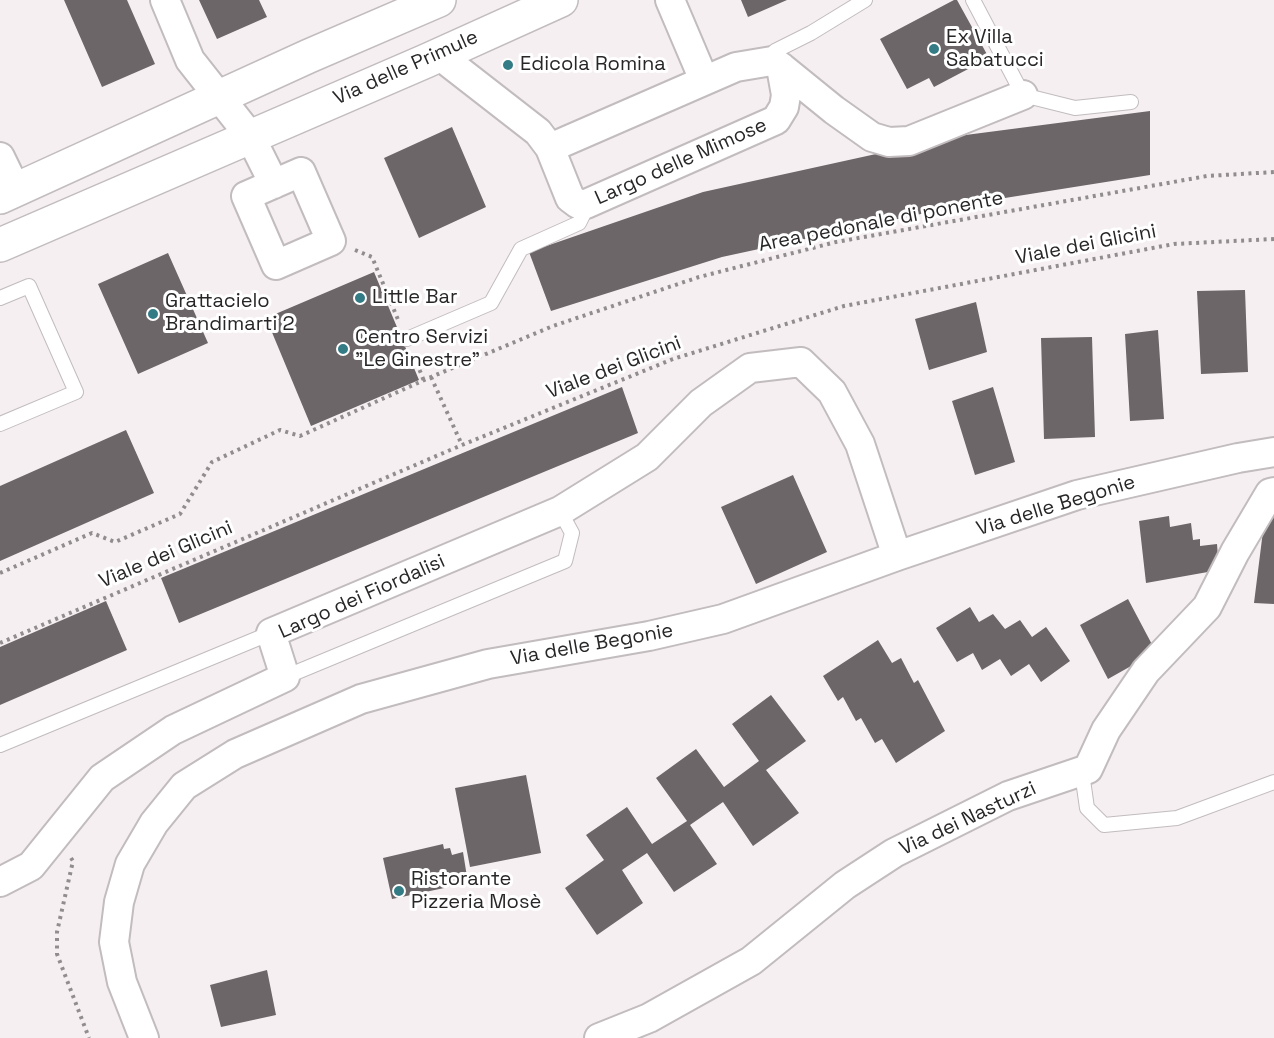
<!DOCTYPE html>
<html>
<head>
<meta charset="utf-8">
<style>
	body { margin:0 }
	canvas { display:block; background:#f5eff1 }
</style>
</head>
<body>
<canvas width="1274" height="1038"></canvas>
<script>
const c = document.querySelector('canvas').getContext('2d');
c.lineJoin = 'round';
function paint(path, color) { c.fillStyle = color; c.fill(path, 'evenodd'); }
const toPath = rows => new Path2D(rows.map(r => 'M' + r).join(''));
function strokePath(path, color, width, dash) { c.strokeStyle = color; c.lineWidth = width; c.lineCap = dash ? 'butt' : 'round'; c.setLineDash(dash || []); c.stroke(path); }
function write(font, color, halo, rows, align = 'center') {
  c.font = font + ' "Space Grotesk",sans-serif'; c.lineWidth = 6; c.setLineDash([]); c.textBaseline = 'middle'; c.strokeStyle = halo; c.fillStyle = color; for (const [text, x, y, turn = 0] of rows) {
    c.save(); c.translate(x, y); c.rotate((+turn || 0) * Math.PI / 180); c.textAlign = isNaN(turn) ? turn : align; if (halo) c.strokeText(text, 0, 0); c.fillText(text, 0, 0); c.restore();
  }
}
const building = toPath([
	[64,0,127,0,155,64,102,87],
	[199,0,259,0,267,17,217,39],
	[741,0,787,0,748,17],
	[954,0,957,0,989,58,934,87,929,78,907,89,880,39],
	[1150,111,1150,175,967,204,722,257,551,311,529,252,703,192,958,136],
	[452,127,486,207,419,238,384,158],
	[168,253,208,343,138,374,98,284],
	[374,272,419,380,311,426,266,318],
	[1245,290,1248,372,1201,374,1197,291],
	[976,302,987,352,929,370,915,319],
	[1158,330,1164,419,1130,421,1125,334],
	[1092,337,1095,437,1044,439,1041,338],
	[622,387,638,433,179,623,161,578],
	[993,387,1015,462,975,475,952,401],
	[126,430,154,493,0,561,0,486],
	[793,475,827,552,756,584,721,507],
	[1266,507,1274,507,1274,604,1254,603],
	[1169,516,1170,527,1191,523,1193,540,1200,539,1200,546,1217,544,1219,570,1146,583,1139,521],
	[1128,599,1156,652,1108,679,1080,625],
	[106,601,127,650,0,705,0,647],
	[970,607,979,622,993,614,1005,629,1020,620,1032,637,1046,627,1070,661,1041,682,1029,664,1011,676,1000,659,982,670,973,653,957,662,936,628],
	[878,640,892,663,901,658,914,683,918,680,945,731,896,763,882,739,875,743,861,718,856,721,843,697,838,701,823,676],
	[771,695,806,741,766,770,799,813,753,846,723,802,690,825,717,864,674,892,647,853,622,870,643,903,597,935,565,888,604,860,586,835,627,807,652,844,687,821,656,778,696,749,724,787,759,761,732,724],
	[526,775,541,853,470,867,455,788],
	[443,844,444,849,450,848,452,855,463,852,468,883,392,899,383,858],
	[267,970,276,1015,221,1027,210,985]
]);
const path = toPath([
	[355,250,372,257,399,322],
	[414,356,424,381],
	[431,377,462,445],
	[0,573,92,533,115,542,180,514,212,462,280,430,300,436,431,377,553,326,699,277,836,242,1207,176,1274,172],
	[0,643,462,445,673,359,844,306,1174,244,1274,239],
	[71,858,73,861,57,932,57,954,89,1038]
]);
const service = toPath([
	[973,0,1023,95,1075,108,1131,102],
	[772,61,775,51,811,33,865,0],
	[0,298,29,286,76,392,0,424],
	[407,339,491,303,521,249,579,223,585,211,586,204],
	[285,677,565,561,572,533,560,511],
	[0,745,271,633],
	[1087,771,1083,780,1087,808,1104,825,1177,818,1274,782]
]);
const minor = toPath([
	[165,0,190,60,250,136,274,184],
	[670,0,704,80],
	[439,55,538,132,550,148],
	[772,61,781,67,786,95,784,107,776,120,586,204,578,204,570,198,550,148,736,67,772,61],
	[781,67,834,110,872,137,889,142,909,141,1023,95],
	[0,157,16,190],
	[301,172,331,241,276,265,246,196,301,172],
	[0,882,31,866,102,778,173,730,285,677,271,633,560,511,647,457,701,403,750,368,801,362,832,392,860,444,897,556],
	[144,1038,122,982,114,942,119,902,130,864,154,823,184,786,235,754,361,699,488,664,649,636,723,619,897,556,1077,495,1238,458,1274,452],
	[599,1038,649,1018,751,961,845,885,894,853,1008,796,1088,769,1106,730,1146,671,1207,607,1235,552,1270,493,1274,492]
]);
const secondary = toPath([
	[0,197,309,56,439,0],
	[0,245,426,61,561,0]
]);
const markers = [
	[934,49,6,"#347c85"],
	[508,65,6,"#347c85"],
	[360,298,6,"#347c85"],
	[153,314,6,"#347c85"],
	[343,349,6,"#347c85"],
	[399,891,6,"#347c85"]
];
const poiNames = [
	["Ex Villa",946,38],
	["Sabatucci",946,61],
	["Edicola Romina",520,65],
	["Little Bar",372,298],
	["Grattacielo",165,302],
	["Brandimarti 2",165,325],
	["Centro Servizi",355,338],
	["\"Le Ginestre\"",355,361],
	["Ristorante",411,880],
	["Pizzeria Mosè",411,903]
];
const streetNames = [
	["Via delle Primule",406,68,-24],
	["Largo delle Mimose",681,162,-24],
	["Area pedonale di ponente",881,222,-11],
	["Viale dei Glicini",1086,245,-11],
	["Viale dei Glicini",614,368,-21],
	["Via delle Begonie",1056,506,-17],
	["Viale dei Glicini",166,555,-23],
	["Largo dei Fiordalisi",362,597,-24],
	["Via delle Begonie",592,645,-10],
	["Via dei Nasturzi",968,819,-25]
];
paint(building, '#6c6668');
strokePath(service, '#c2bcbe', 16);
strokePath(minor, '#c2bcbe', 32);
strokePath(secondary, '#c2bcbe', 36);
strokePath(path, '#918d8f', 4, [3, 4.5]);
strokePath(service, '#fff', 14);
strokePath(minor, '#fff', 28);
strokePath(secondary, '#fff', 33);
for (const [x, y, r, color] of markers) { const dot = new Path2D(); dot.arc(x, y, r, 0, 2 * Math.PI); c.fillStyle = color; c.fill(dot); strokePath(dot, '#fff', 2); }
write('20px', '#282627', '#fff', poiNames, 'left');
write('20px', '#282627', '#fff', streetNames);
</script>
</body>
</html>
